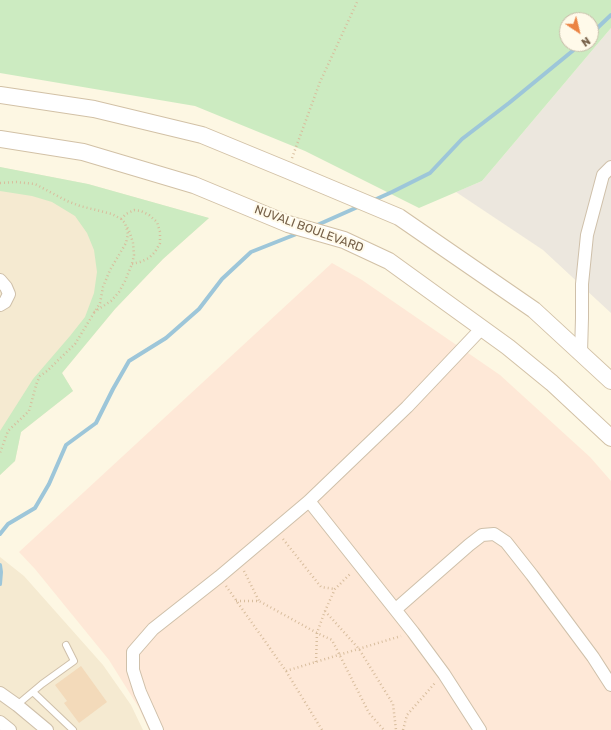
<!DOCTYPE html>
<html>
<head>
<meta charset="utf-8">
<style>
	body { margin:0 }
	#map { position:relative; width:611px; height:730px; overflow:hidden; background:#fdf7e3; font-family:Rubik,sans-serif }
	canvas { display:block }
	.north { position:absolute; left:559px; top:12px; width:40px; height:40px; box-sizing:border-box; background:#fffaea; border:1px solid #c8bca9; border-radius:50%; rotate:145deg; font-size:11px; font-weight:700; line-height:16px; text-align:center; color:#766048 }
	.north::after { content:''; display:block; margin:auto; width:14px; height:18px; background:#eb8444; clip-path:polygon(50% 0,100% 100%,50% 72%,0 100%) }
</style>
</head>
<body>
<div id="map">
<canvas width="611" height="730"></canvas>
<div class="north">N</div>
</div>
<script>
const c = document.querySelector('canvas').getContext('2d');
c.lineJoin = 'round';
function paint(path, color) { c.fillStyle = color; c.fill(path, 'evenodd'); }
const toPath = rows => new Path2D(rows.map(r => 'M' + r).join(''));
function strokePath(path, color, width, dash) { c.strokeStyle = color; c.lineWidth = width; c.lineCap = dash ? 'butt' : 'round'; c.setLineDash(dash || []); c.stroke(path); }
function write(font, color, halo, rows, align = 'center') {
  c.font = font + ' Rubik,sans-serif'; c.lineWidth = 4; c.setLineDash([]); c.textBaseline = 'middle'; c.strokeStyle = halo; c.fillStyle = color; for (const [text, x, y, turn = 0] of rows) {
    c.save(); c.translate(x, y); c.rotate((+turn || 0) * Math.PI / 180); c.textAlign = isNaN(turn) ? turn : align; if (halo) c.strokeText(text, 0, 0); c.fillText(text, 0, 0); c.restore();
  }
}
const residential = toPath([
	[0,167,88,184,209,218,163,259,115,309,62,373,73,391,21,432,15,461,0,475],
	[0,557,24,576,103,665,131,705,143,730,0,730]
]);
const commercial = toPath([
	[332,263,362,280,500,375,590,457,611,481,611,730,149,730,139,708,109,660,35,569,19,552]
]);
const industrial = toPath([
	[611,28,611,313,543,250,456,192,482,181]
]);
const green = toPath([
	[0,0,611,0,611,28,482,181,419,208,305,151,195,106,0,73],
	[567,20,591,20,591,44,567,44],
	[0,167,88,184,209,218,163,259,115,309,62,373,73,391,21,432,15,461,0,475,0,431,33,379,70,336,85,317,94,293,97,272,94,250,87,233,75,216,52,202,32,196,0,191]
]);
const stream = toPath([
	[591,34,611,15],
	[372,201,392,192,430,173,462,139,509,103,581,44],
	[315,226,360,206],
	[0,534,8,524,35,508,49,484,66,445,96,423,113,389,129,361,166,338,199,309,222,279,251,252,299,233],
	[0,565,1,572,0,584]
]);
const building = toPath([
	[81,666,107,702,79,723,64,703,67,701,55,685]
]);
const path = toPath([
	[292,158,320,82,358,0],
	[0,183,16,182,35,184,67,201,80,206,112,214,121,219,125,223,128,234,126,243,110,270,103,287,100,303,75,344,47,371,40,376,37,382,29,411,8,431,0,453],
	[121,219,126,214,134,210,141,211,149,215,157,222,160,232,160,243,155,252,149,258,140,262,132,264],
	[94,312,111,301,119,292,125,281,132,264,134,255,133,243,130,233,127,227],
	[283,539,321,587,335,589],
	[244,571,259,601],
	[226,586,286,671,322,730],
	[236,601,259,601,317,633,332,640,369,713,384,730],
	[325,611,359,649,393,704,396,730],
	[316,662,317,633,325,611,335,589,351,573],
	[286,671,401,636],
	[403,730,407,715,435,683]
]);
const service = toPath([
	[33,692,73,730],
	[17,705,42,684,74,661,66,645]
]);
const minor = toPath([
	[0,280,6,287,9,294,5,302,0,305],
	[581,353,582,318,582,284,587,235,603,175,611,167],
	[309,501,413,632,444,674,480,730],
	[396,609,469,545,482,535,494,534,506,542,532,575,593,657,611,685],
	[0,693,17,705,47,730],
	[0,722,10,730],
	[157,730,140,692,133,670,133,652,153,629,219,577,309,501,407,407,482,328]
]);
const secondary = toPath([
	[0,95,94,109,202,135,287,170,399,217,534,310,611,381],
	[0,139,83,152,194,185,288,224,344,240,389,261,508,347,552,383,611,438]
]);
const streetNames = [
	["NUVALI BOULEVARD",309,229,20]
];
paint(residential, '#f5ead1');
paint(commercial, '#fee8d7');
paint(industrial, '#ece7de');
paint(green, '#ccebc1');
strokePath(stream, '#9dc6d9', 4);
paint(building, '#f3daba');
strokePath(service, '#cfc0aa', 8);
strokePath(minor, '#cfc0aa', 14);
strokePath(secondary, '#d2c1a6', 18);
strokePath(path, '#d8bd9d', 2.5, [1, 3]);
strokePath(service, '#fff', 6);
strokePath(minor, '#fff', 12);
strokePath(secondary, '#fff', 16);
write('12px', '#766048', '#fffaea', streetNames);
</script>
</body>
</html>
